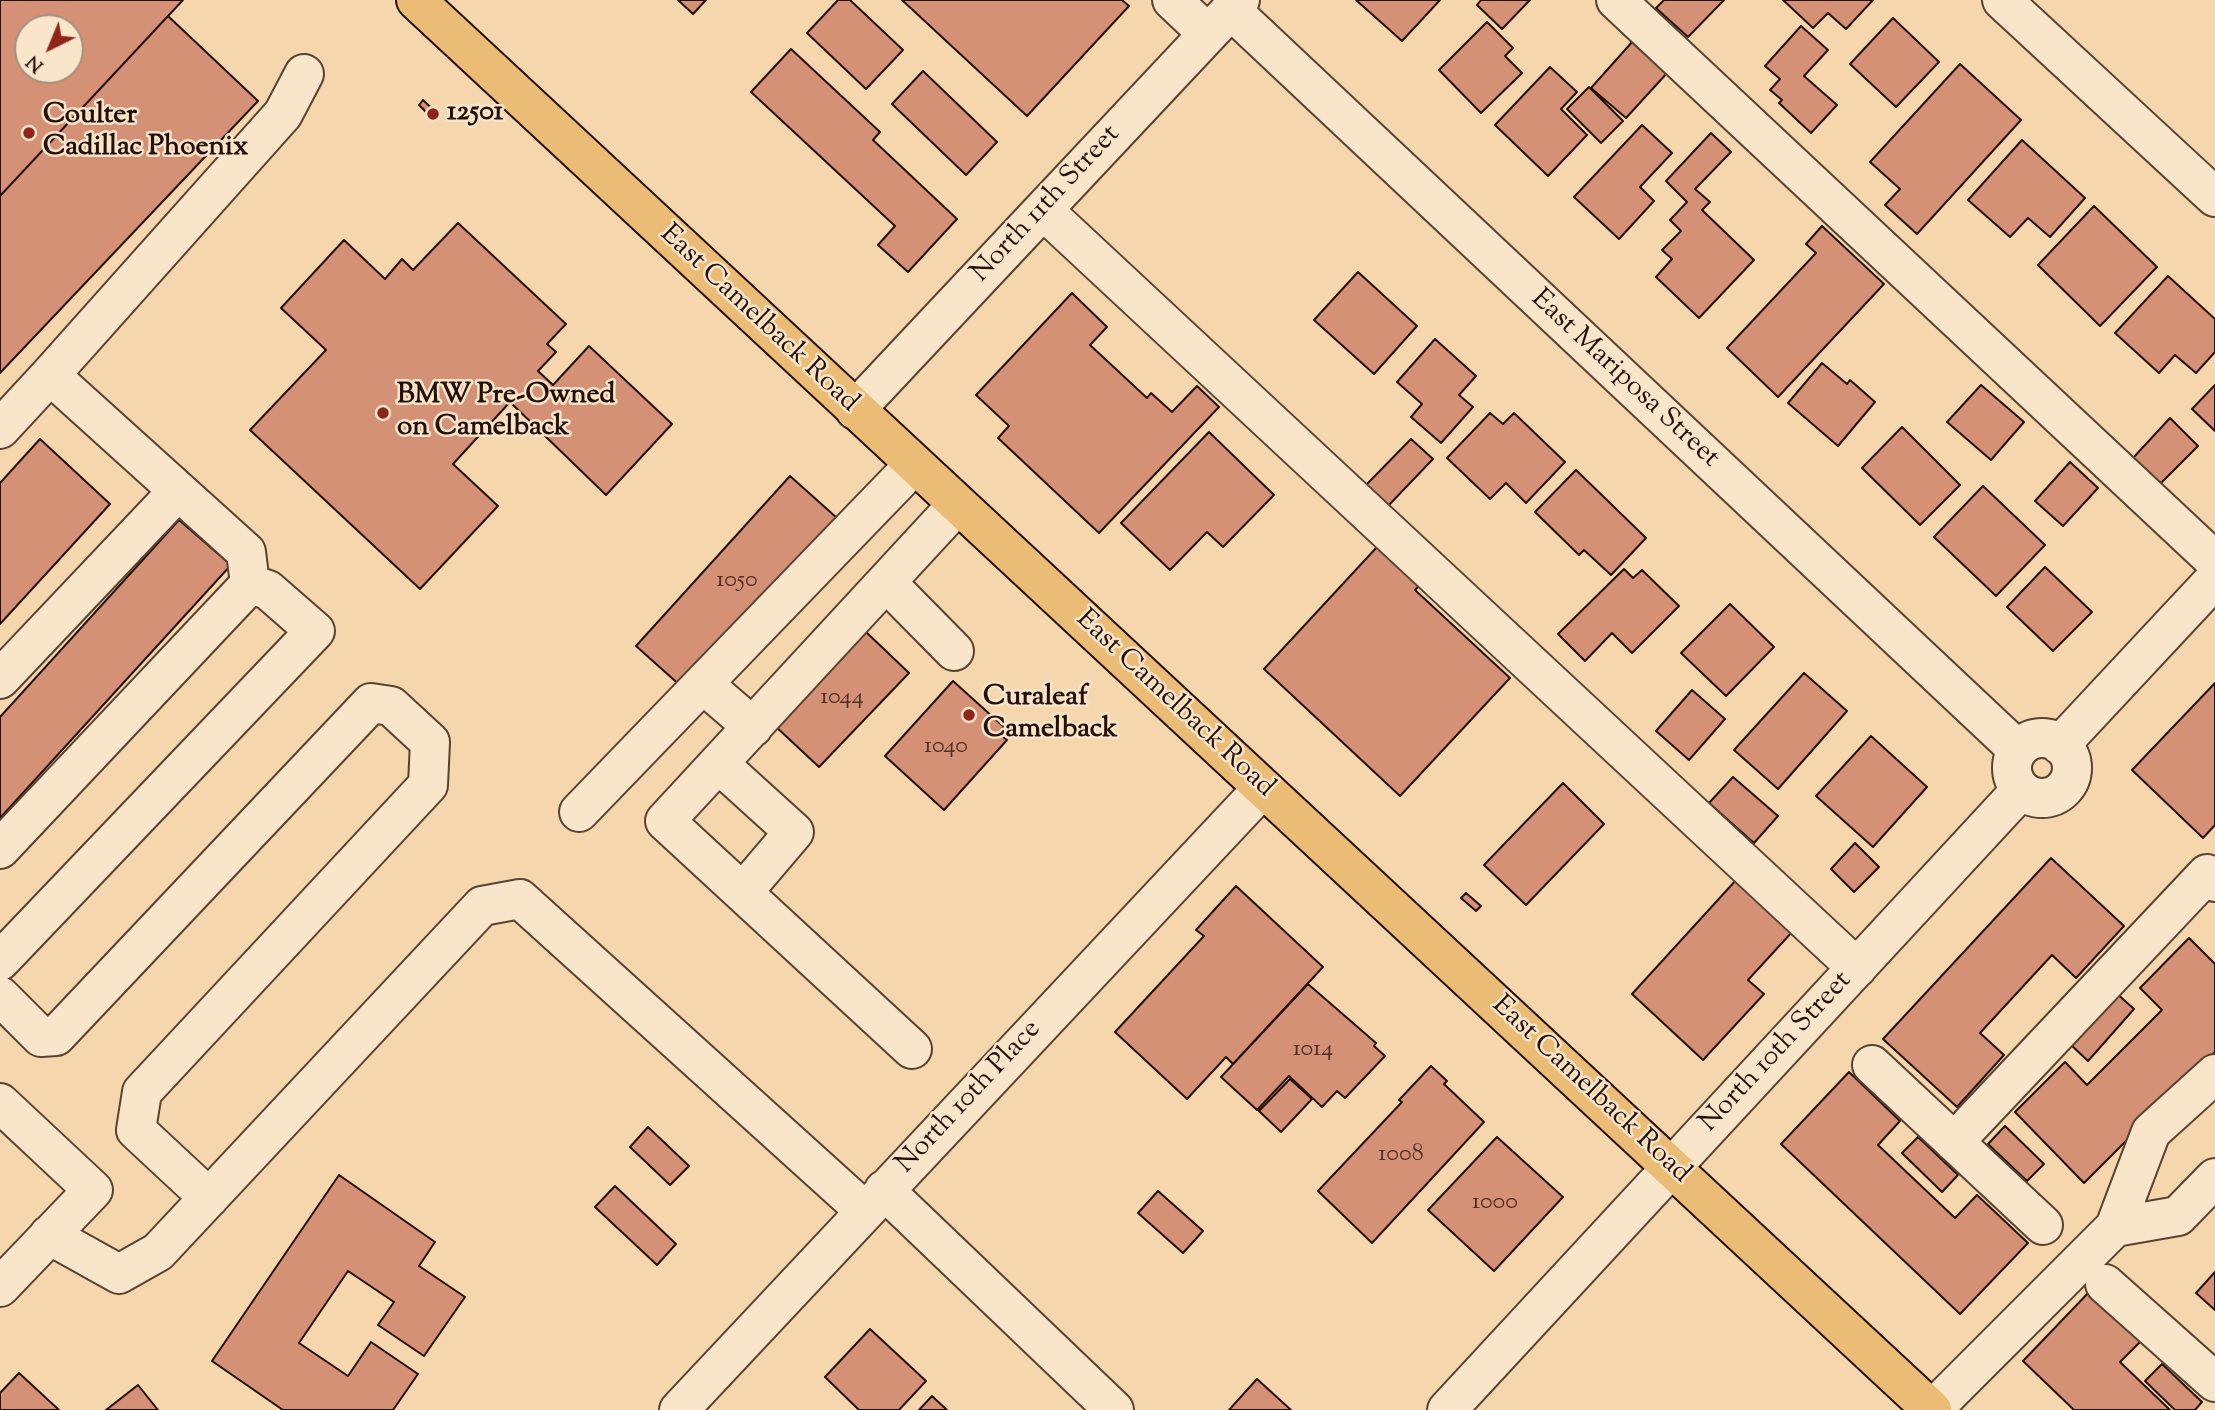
<!DOCTYPE html>
<html>
<head>
<meta charset="utf-8">
<style>
	body { margin:0 }
	#map { position:relative; width:2215px; height:1410px; overflow:hidden; background:#f6d7ad; font-family:"Sorts Mill Goudy",serif }
	canvas { display:block }
	.north { position:absolute; left:14px; top:14px; width:70px; height:70px; box-sizing:border-box; background:#f9e5ca; border:2px solid #a4907d; border-radius:50%; rotate:223deg; font-size:19px; font-weight:700; line-height:28px; text-align:center; color:#241009 }
	.north::after { content:''; display:block; margin:auto; width:24px; height:32px; background:#8f2418; clip-path:polygon(50% 0,100% 100%,50% 72%,0 100%) }
</style>
</head>
<body>
<div id="map">
<canvas width="2215" height="1410"></canvas>
<div class="north">N</div>
</div>
<script>
const c = document.querySelector('canvas').getContext('2d');
c.lineJoin = 'round';
function paint(path, color) { c.fillStyle = color; c.fill(path, 'evenodd'); }
const toPath = rows => new Path2D(rows.map(r => 'M' + r).join(''));
function strokePath(path, color, width, dash) { c.strokeStyle = color; c.lineWidth = width; c.lineCap = dash ? 'butt' : 'round'; c.setLineDash(dash || []); c.stroke(path); }
function write(font, color, halo, rows, align = 'center') {
  c.font = font + ' "Sorts Mill Goudy",serif'; c.lineWidth = 5; c.setLineDash([]); c.textBaseline = 'middle'; c.strokeStyle = halo; c.fillStyle = color; for (const [text, x, y, turn = 0] of rows) {
    c.save(); c.translate(x, y); c.rotate((+turn || 0) * Math.PI / 180); c.textAlign = isNaN(turn) ? turn : align; if (halo) c.strokeText(text, 0, 0); c.fillText(text, 0, 0); c.restore();
  }
}
const building = toPath([
	[0,0,183,0,0,196,0,0],
	[28,28,70,28,70,70,28,70,28,28],
	[678,0,706,0,693,14,678,0],
	[838,0,850,0,903,50,866,89,807,33,838,0],
	[902,0,1122,0,1129,6,1027,116,902,0],
	[1356,0,1440,0,1402,41,1356,0],
	[1481,0,1530,0,1502,29,1477,5,1481,0],
	[1664,0,1724,0,1688,37,1656,8,1664,0],
	[1783,0,1873,0,1846,29,1828,13,1813,28,1783,0],
	[168,16,258,101,0,373,0,196,168,16],
	[1893,18,1939,62,1896,107,1850,64,1893,18],
	[1487,22,1513,48,1505,56,1522,73,1481,113,1439,70,1487,22],
	[1801,26,1828,50,1804,76,1837,105,1811,133,1779,103,1782,100,1770,90,1780,79,1765,66,1801,26],
	[1633,41,1668,72,1626,118,1591,88,1633,41],
	[791,49,880,132,873,140,957,219,908,272,878,245,895,226,751,92,791,49],
	[1960,64,2021,120,1917,234,1885,205,1900,189,1870,162,1960,64],
	[1550,67,1577,92,1561,109,1587,135,1548,176,1495,125,1550,67],
	[923,71,997,142,966,175,892,104,923,71],
	[1589,87,1623,121,1601,143,1567,109,1589,87],
	[423,100,439,115,434,120,419,105,423,100],
	[1642,125,1672,153,1640,187,1654,201,1619,239,1574,197,1642,125],
	[1711,133,1731,152,1695,189,1710,202,1702,210,1754,260,1699,318,1656,277,1672,259,1662,250,1681,231,1670,220,1687,202,1666,181,1711,133],
	[2022,140,2085,198,2050,237,2028,218,2010,237,1968,200,2022,140],
	[2094,206,2157,267,2100,326,2038,265,2094,206],
	[458,223,566,324,547,344,556,352,538,371,553,385,589,346,672,424,606,495,510,402,453,464,498,506,420,589,250,430,326,350,281,308,344,240,385,279,402,259,413,270,458,223],
	[1822,226,1884,284,1778,397,1727,348,1816,253,1806,244,1822,226],
	[1358,272,1417,326,1374,374,1314,320,1358,272],
	[2168,276,2215,319,2215,352,2196,373,2175,355,2159,373,2115,333,2168,276],
	[1072,293,1107,327,1090,345,1147,398,1151,393,1172,412,1197,386,1219,407,1099,533,998,438,1009,426,976,395,1072,293],
	[1435,339,1476,376,1459,395,1473,407,1441,443,1411,417,1422,404,1397,382,1435,339],
	[1822,363,1847,384,1850,380,1875,402,1838,446,1788,403,1822,363],
	[1981,385,2024,422,1991,460,1947,422,1981,385],
	[2215,385,2215,431,2192,409,2215,385],
	[1490,413,1503,424,1514,413,1565,462,1526,503,1506,483,1490,499,1447,458,1490,413],
	[2170,418,2198,446,2160,484,2133,458,2170,418],
	[1902,427,1960,485,1920,525,1862,468,1902,427],
	[1209,432,1274,495,1223,547,1207,532,1170,570,1121,523,1209,432],
	[40,439,110,504,0,624,0,483,40,439],
	[1411,439,1433,459,1388,506,1366,485,1411,439],
	[2070,462,2098,488,2063,526,2035,501,2070,462],
	[1576,470,1646,538,1611,575,1584,550,1579,555,1535,512,1576,470],
	[790,476,837,518,683,688,636,646,790,476],
	[1983,486,2045,545,1996,596,1934,537,1983,486],
	[179,520,231,565,0,818,0,717,179,520],
	[1377,547,1419,586,1415,590,1510,678,1400,796,1264,669,1377,547],
	[2045,567,2092,612,2053,651,2007,607,2045,567],
	[1624,569,1633,578,1642,570,1679,606,1632,653,1612,633,1585,661,1558,634,1624,569],
	[1730,604,1774,647,1726,696,1681,653,1730,604],
	[865,631,909,673,819,767,774,725,865,631],
	[1804,673,1847,711,1778,789,1734,750,1804,673],
	[953,681,1004,727,998,733,1007,740,944,810,885,756,953,681],
	[2215,683,2215,825,2203,838,2132,770,2215,683],
	[1692,690,1725,719,1689,760,1656,731,1692,690],
	[1871,736,1927,787,1873,847,1816,796,1871,736],
	[1733,777,1778,816,1754,843,1709,803,1733,777],
	[1563,783,1604,824,1526,905,1484,865,1563,783],
	[1855,843,1879,867,1854,892,1831,869,1855,843],
	[2051,858,2124,926,2076,978,2052,955,1980,1033,2004,1055,1957,1107,1883,1039,2051,858],
	[1737,879,1793,931,1748,980,1764,994,1703,1060,1632,994,1737,879],
	[1236,886,1323,967,1233,1064,1226,1057,1187,1099,1115,1032,1204,936,1196,930,1236,886],
	[1466,893,1481,906,1476,911,1461,898,1466,893],
	[2189,938,2215,964,2215,1052,2084,1183,2015,1112,2065,1062,2087,1085,2162,1010,2140,988,2189,938],
	[1308,984,1376,1043,1374,1046,1385,1056,1345,1098,1337,1091,1322,1107,1289,1076,1257,1110,1221,1077,1308,984],
	[2115,992,2134,1009,2088,1061,2069,1043,2115,992],
	[1431,1066,1447,1081,1444,1084,1484,1122,1372,1243,1318,1191,1402,1102,1399,1100,1431,1066],
	[1849,1072,1900,1121,1878,1145,1955,1218,1977,1195,2028,1243,1960,1314,1781,1144,1849,1072],
	[1290,1079,1312,1099,1281,1132,1259,1111,1290,1079],
	[2005,1126,2044,1164,2027,1181,1988,1144,2005,1126],
	[648,1127,689,1166,670,1185,630,1147,648,1127],
	[1497,1137,1563,1197,1494,1271,1428,1210,1497,1137],
	[1918,1137,1958,1175,1942,1192,1902,1153,1918,1137],
	[339,1175,435,1242,419,1266,465,1297,424,1356,378,1325,394,1302,348,1271,299,1343,348,1376,371,1342,418,1374,393,1410,283,1410,212,1361,339,1175],
	[615,1186,676,1244,657,1265,595,1207,615,1186],
	[1158,1191,1203,1231,1183,1253,1138,1213,1158,1191],
	[2215,1272,2215,1310,2196,1293,2215,1272],
	[2091,1290,2143,1339,2120,1362,2170,1410,2074,1410,2023,1361,2091,1290],
	[870,1329,926,1381,899,1410,859,1410,825,1377,870,1329],
	[2162,1364,2202,1402,2195,1410,2175,1410,2145,1381,2162,1364],
	[19,1373,59,1410,0,1410,0,1393,19,1373],
	[1257,1379,1291,1410,1229,1410,1257,1379],
	[138,1385,158,1410,106,1410,138,1385],
	[932,1396,947,1410,919,1410,932,1396]
]);
const minor = toPath([
	[1172,0,1208,34],
	[1616,0,2215,561],
	[2002,0,2215,197],
	[1231,10,2018,750],
	[1043,210,1857,968],
	[50,375,283,114,304,74],
	[855,410,1240,0],
	[0,429,50,375,246,552,250,584],
	[886,582,954,651],
	[0,679,178,491],
	[703,684,753,727],
	'2012 768a30 30 0 1 1 60 0a30 30 0 1 1-60 0Z',
	[2060,745,2215,579],
	[719,764,794,832,743,892],
	[579,812,914,465],
	[0,849,250,584],
	[0,961,315,631,268,590,250,584],
	[0,996,41,1037,56,1036,371,703,391,706,430,742,428,785,142,1092,136,1130,209,1198],
	[912,1049,665,821,957,505],
	[1872,1065,2043,1225],
	[0,1103,93,1190,0,1287],
	[1954,1142,2207,874,2215,882],
	[884,1190,1114,1410],
	[2115,1227,2178,1216,2215,1178],
	[49,1235,119,1274,158,1252,482,906,520,899,865,1211],
	[2105,1284,2215,1382],
	[679,1410,1263,788],
	[1447,1410,2021,790],
	[1932,1410,2115,1227,2151,1132,2215,1074]
]);
const major = toPath([
	[416,0,1932,1410]
]);
const markers = [
	[433,114,7,"#8f2418"],
	[29,133,7,"#8f2418"],
	[383,413,7,"#8f2418"],
	[969,715,7,"#8f2418"]
];
const numberNames = [
	["1050",737,582],
	["1044",842,699],
	["1040",946,748],
	["1014",1313,1051],
	["1008",1401,1156],
	["1000",1495,1204]
];
const poiNames = [
	["12501",447,114],
	["Coulter",43,117],
	["Cadillac Phoenix",43,149],
	["BMW Pre-Owned",397,397],
	["on Camelback",397,429],
	["Curaleaf",983,699],
	["Camelback",983,731]
];
const streetNames = [
	["North 11th Street",1047,205,-47],
	["East Camelback Road",758,320,43],
	["East Mariposa Street",1624,380,43],
	["East Camelback Road",1174,705,43],
	["North 10th Street",1777,1053,-47],
	["East Camelback Road",1590,1091,43],
	["North 10th Place",970,1098,-47]
];
paint(building, '#d49175');
strokePath(building, '#241009', 2);
strokePath(minor, '#584232', 42);
strokePath(major, '#241009', 42);
strokePath(minor, '#f9e5ca', 38);
strokePath(major, '#ebbc76', 38);
for (const [x, y, r, color] of markers) { const dot = new Path2D(); dot.arc(x, y, r, 0, 2 * Math.PI); c.fillStyle = color; c.fill(dot); strokePath(dot, '#f9e5ca', 2.5); }
write('24px', '#503024', null, numberNames);
write('bold 28px', '#241009', '#f9e5ca', poiNames, 'left');
write('28px', '#241009', '#f9e5ca', streetNames);
</script>
</body>
</html>
